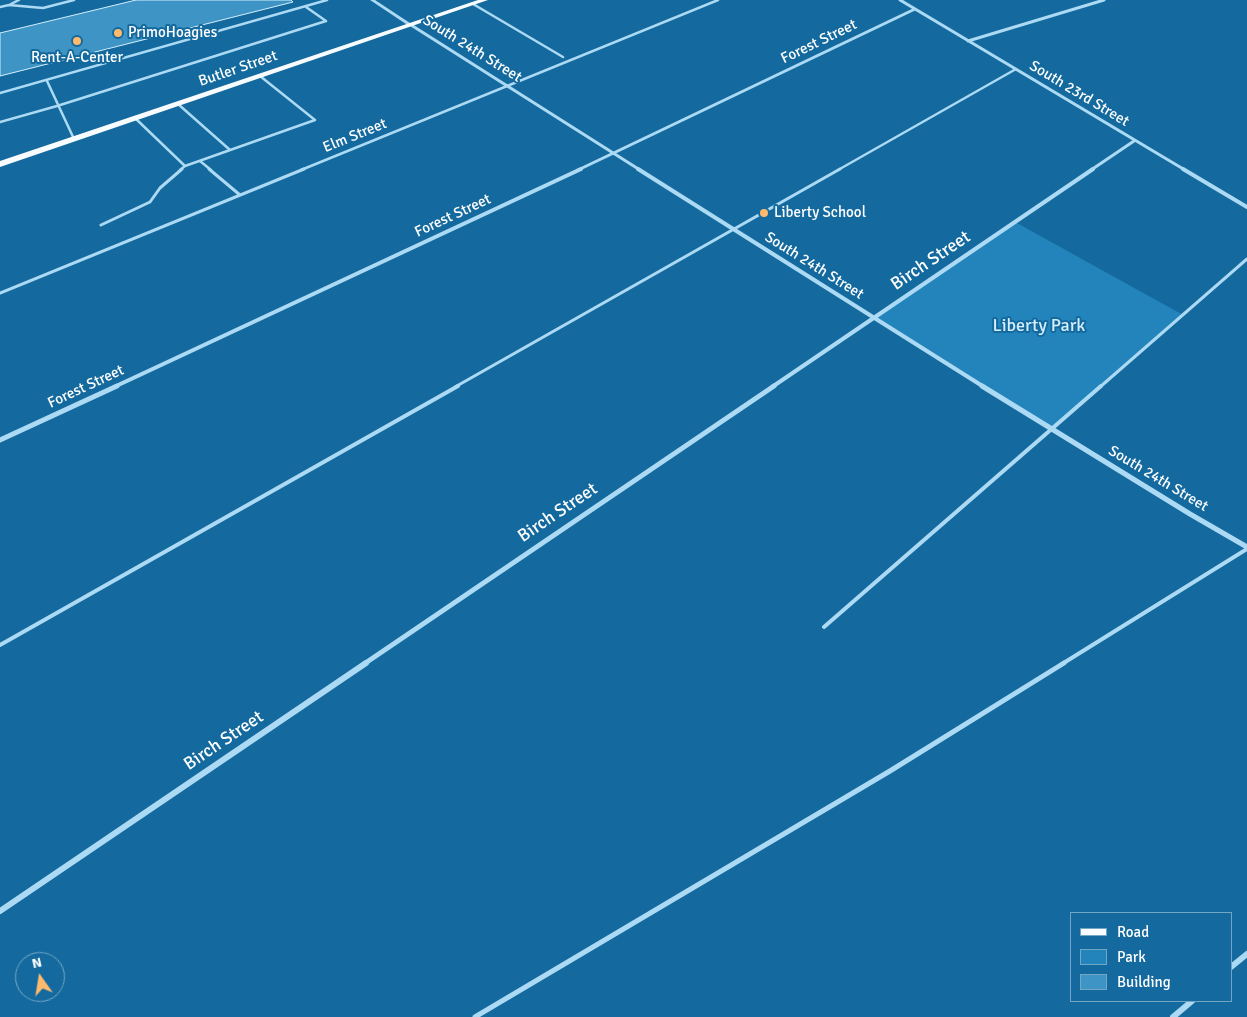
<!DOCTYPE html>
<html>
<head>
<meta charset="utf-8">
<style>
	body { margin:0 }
	#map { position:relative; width:1247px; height:1017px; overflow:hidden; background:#146a9e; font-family:Signika,sans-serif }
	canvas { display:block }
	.legend { position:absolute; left:1070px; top:912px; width:162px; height:90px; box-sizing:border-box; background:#146a9e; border:1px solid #72a6c5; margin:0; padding:6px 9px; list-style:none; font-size:15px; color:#fff }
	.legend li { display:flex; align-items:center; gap:10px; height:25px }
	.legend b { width:25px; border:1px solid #72a6c5 }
	.north { position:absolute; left:15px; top:952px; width:50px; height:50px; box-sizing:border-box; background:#146a9e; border:1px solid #72a6c5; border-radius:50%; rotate:347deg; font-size:14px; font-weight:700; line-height:20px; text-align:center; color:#fff }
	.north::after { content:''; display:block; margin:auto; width:18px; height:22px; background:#ffba6e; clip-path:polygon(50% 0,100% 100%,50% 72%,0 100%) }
</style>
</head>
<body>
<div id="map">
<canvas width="1247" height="1017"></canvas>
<ul class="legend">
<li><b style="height:6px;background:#f8fcff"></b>Road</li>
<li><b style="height:14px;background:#2384bb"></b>Park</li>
<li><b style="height:14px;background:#3d94c5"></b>Building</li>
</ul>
<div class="north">N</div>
</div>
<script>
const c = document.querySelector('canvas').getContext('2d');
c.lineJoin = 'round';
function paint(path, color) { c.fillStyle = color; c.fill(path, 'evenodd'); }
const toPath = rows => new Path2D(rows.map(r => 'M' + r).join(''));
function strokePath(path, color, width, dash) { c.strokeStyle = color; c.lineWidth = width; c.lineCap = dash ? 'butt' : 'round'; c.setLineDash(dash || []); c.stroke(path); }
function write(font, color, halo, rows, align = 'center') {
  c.font = font + ' Signika,sans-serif'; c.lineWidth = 4; c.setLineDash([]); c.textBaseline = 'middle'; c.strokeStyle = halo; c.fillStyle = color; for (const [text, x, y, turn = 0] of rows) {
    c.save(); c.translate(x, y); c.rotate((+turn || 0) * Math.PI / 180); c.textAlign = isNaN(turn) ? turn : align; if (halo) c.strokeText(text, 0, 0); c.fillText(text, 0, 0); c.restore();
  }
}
const green = toPath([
	[1015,222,1183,315,1052,428,873,318]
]);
const building = toPath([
	[136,0,291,0,293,2,0,76,0,33,136,0]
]);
const serviceFar3 = toPath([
	[11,4,19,0],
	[473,4,563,57],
	[0,7,9,5,43,8,74,0],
	[47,81,74,139],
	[0,93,327,0],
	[178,104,230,150],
	[135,118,185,166,315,120,260,76],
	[0,122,57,106,326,21,306,7],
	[200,161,211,170],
	[180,170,185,166],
	[301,170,718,0],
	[838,170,1016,69]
]);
const serviceFar2 = toPath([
	[209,169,240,195],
	[101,225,150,202,160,188,182,169],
	[0,293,304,169],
	[455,387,840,169],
	[1100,387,1247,259]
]);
const serviceFar1 = toPath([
	[824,627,1101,386],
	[0,645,458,386],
	[1062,664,1247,549]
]);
const service = toPath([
	[475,1017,890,771,1064,663]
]);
const minorFar3 = toPath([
	[900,0,1185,170],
	[411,25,640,170],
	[968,41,1104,0],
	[578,170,915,9],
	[1091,170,1134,141]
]);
const minorFar2 = toPath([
	[638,169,984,387],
	[1183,169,1247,207],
	[114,387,581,169],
	[772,387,1093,169]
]);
const minorFar1 = toPath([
	[982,386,1190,514,1247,547],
	[0,440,117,386],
	[364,664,774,386]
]);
const minor = toPath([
	[0,911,366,663],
	[1231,967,1247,954],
	[1173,1017,1192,1001]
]);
const tertiary = toPath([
	[370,0,375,0,413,25,409,26,370,0]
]);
const primary = toPath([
	[478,0,488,0,0,167,0,161,478,0]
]);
const markers = [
	[118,33,5,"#ffba6e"],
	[77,41,5,"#ffba6e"],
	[764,213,5,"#ffba6e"]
];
const farPoinames = [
	["PrimoHoagies",128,33],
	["Rent-A-Center",77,58,"center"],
	["Liberty School",774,213]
];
const farStreetnames = [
	["Forest Street",819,42,-26],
	["South 24th Street",472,49,32],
	["Butler Street",238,69,-19],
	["South 23rd Street",1079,94,31],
	["Elm Street",355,136,-22],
	["Forest Street",453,216,-25],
	["South 24th Street",814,266,32],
	["Forest Street",86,387,-25],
	["South 24th Street",1158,479,31]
];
const streetNames = [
	["Birch Street",931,261,-34],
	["Birch Street",558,513,-34],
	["Birch Street",224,741,-34]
];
const parkNames = [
	["Liberty Park",1039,326]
];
paint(green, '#2384bb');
paint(building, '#3d94c5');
strokePath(building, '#d4effd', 1);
strokePath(serviceFar3, '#acdaf4', 2.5);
strokePath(serviceFar2, '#acdaf4', 3);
strokePath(serviceFar1, '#acdaf4', 4);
strokePath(service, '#acdaf4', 5);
strokePath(minorFar3, '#acdaf4', 3);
strokePath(minorFar2, '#acdaf4', 4);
strokePath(minorFar1, '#acdaf4', 5);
strokePath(minor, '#acdaf4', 6);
paint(tertiary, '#acdaf4');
paint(primary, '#f8fcff');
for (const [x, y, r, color] of markers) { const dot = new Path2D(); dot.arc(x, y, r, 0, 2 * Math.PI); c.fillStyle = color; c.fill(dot); strokePath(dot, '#146a9e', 2); }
write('15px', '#fff', '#146a9e', farPoinames, 'left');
write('15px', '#fff', '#146a9e', farStreetnames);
write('18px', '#fff', '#146a9e', streetNames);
write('18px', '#d4effd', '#146a9e', parkNames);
</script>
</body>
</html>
